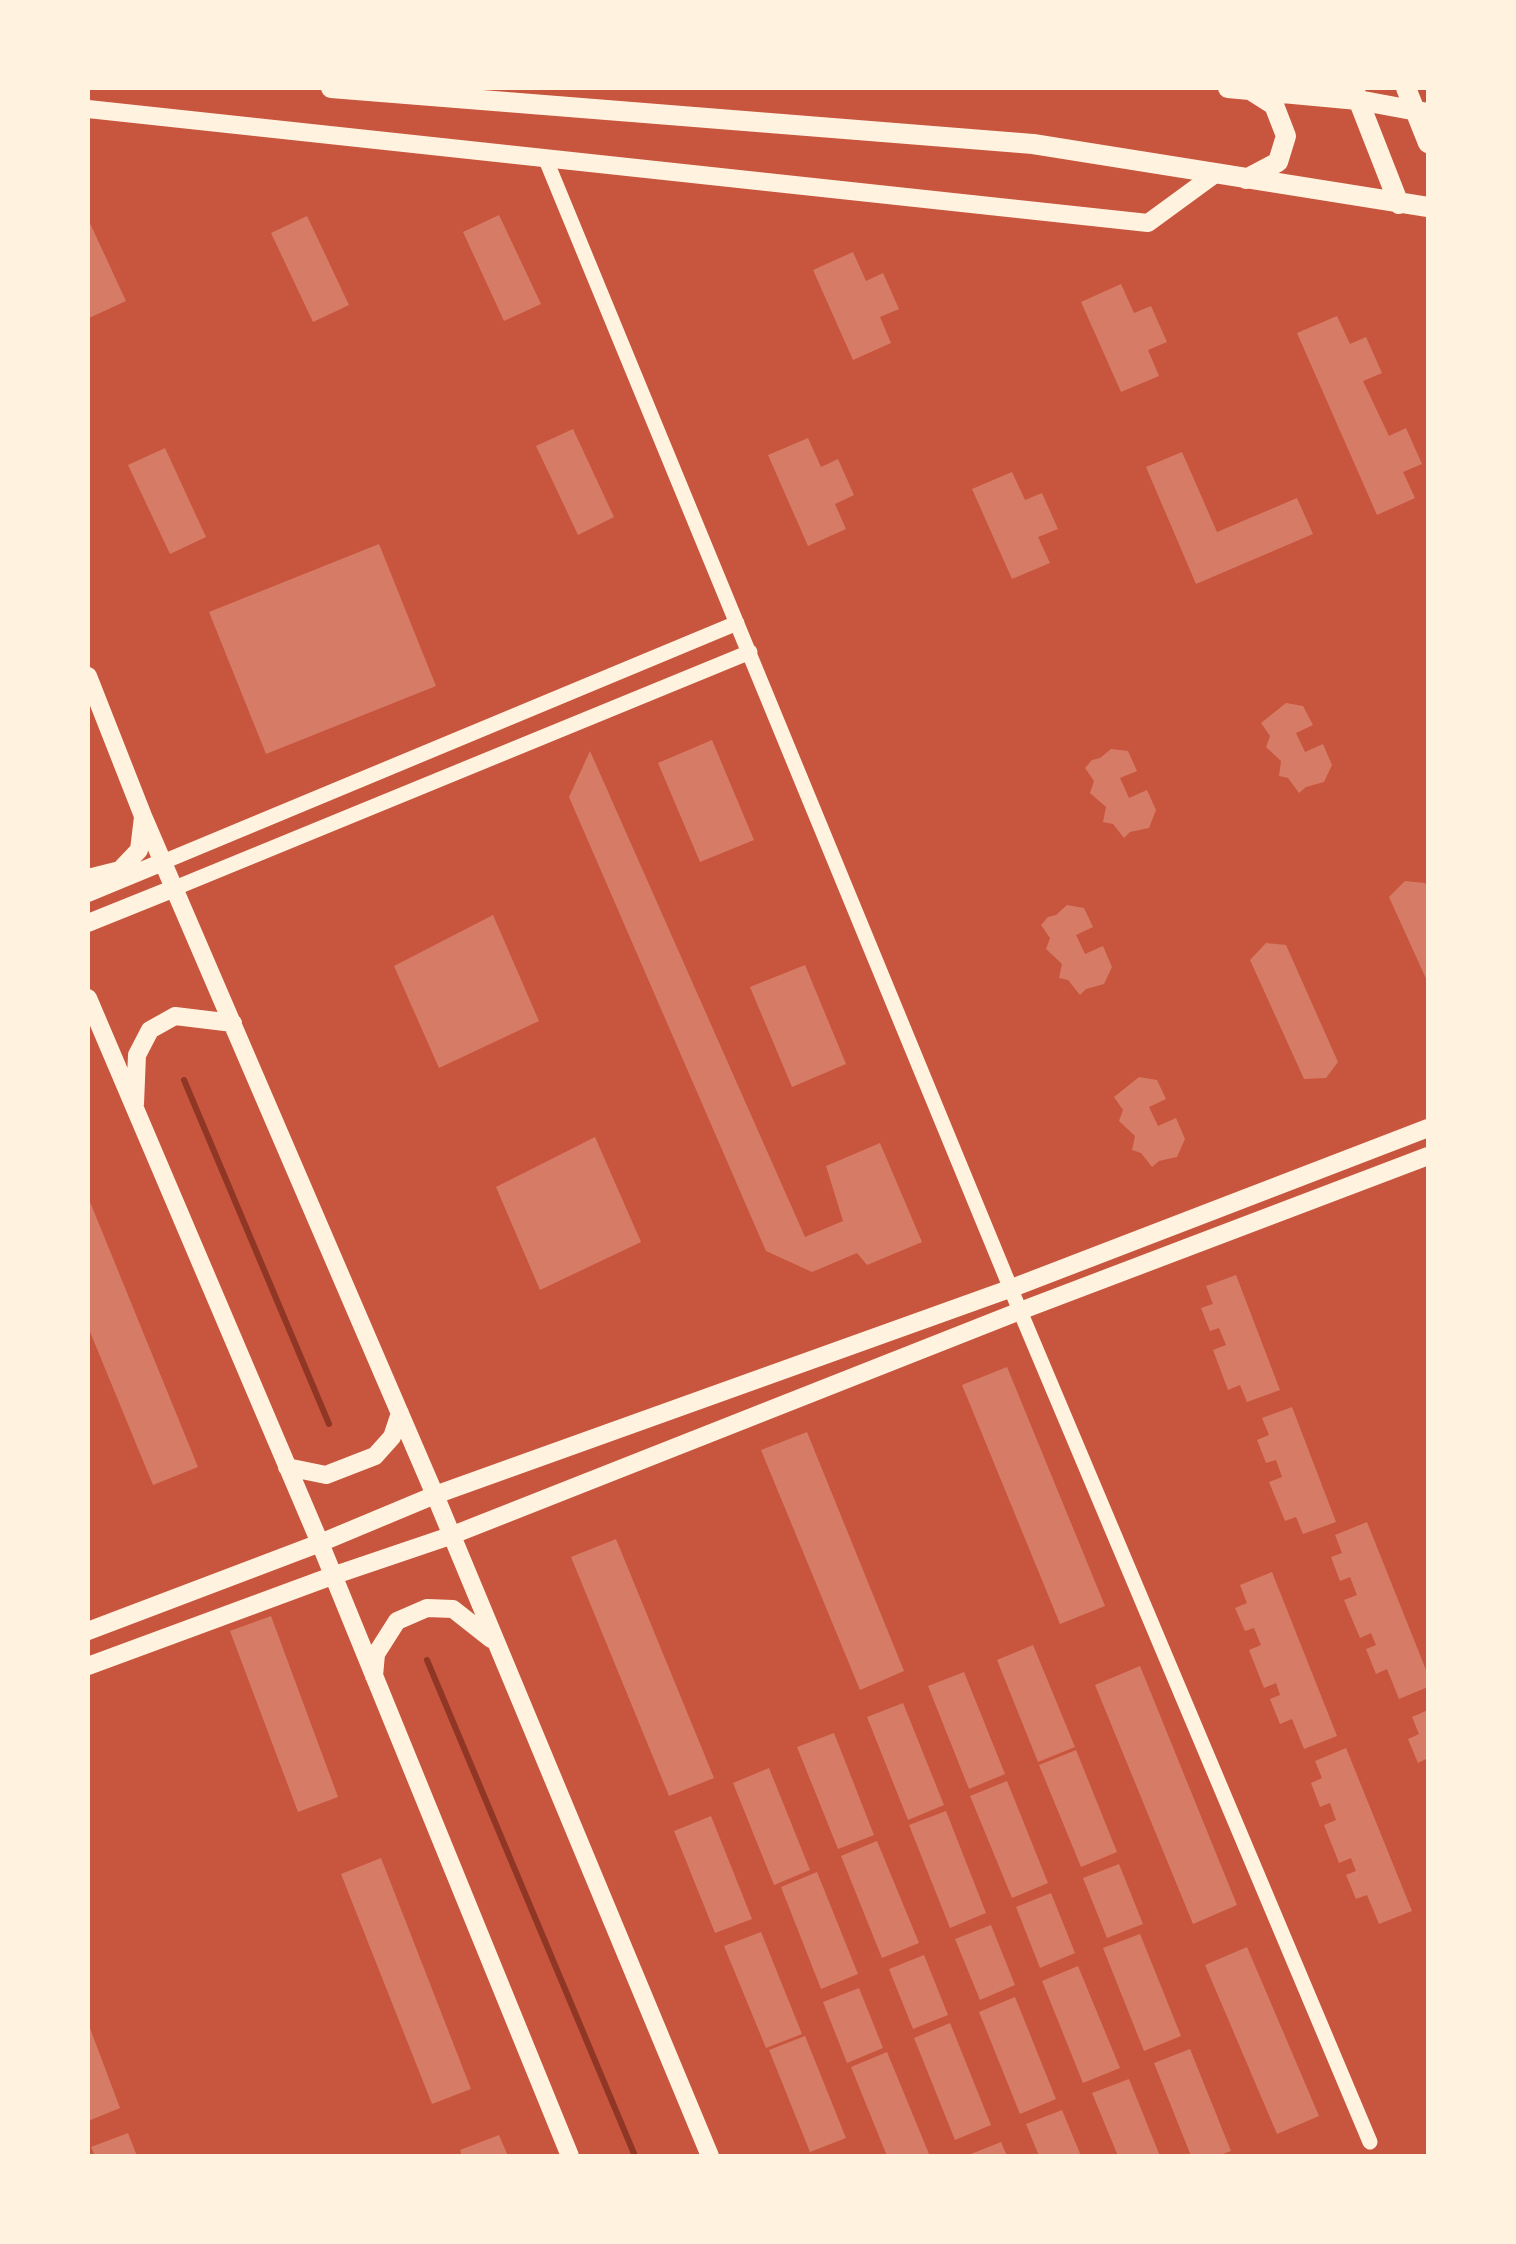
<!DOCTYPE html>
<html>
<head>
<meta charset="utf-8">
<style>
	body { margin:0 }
	#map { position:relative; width:1516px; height:2244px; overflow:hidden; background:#c8553d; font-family:"PT Sans",sans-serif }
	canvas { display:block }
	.frame { position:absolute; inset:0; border:90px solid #fff3e0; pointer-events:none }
</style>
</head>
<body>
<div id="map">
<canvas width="1516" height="2244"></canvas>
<div class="frame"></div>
</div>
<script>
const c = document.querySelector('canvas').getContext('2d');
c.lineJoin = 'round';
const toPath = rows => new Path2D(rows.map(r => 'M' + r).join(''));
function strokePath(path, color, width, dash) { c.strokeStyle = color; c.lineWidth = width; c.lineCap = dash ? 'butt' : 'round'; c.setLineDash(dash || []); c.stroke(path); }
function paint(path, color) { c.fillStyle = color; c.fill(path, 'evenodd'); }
const stream = toPath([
	[184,1080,329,1424],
	[427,1660,635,2156]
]);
const building = toPath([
	[499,215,541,304,504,321,463,232],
	[307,216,349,305,313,322,271,233],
	[88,219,126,301,89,318,88,314],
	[853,252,866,281,883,273,899,309,880,317,891,343,853,360,813,270],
	[1121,284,1134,313,1151,306,1167,342,1148,350,1159,376,1121,392,1081,302],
	[1337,316,1350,344,1366,337,1382,373,1363,381,1389,436,1406,428,1422,464,1403,472,1415,498,1377,515,1297,333],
	[573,429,614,517,578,535,536,446],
	[808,438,821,467,838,459,854,495,835,504,846,529,808,546,768,455],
	[165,448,206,537,170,554,128,465],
	[1182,452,1217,532,1297,498,1313,534,1196,584,1146,467],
	[1012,472,1025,500,1042,493,1058,529,1038,537,1050,563,1012,579,972,489],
	[379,544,436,686,266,754,209,612],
	[1286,703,1303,706,1313,725,1296,733,1305,752,1323,744,1332,765,1324,782,1306,787,1299,793,1288,778,1279,776,1281,761,1266,747,1270,736,1261,723],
	[712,740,754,840,700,862,658,763],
	[1111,749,1128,751,1137,771,1120,778,1129,798,1147,790,1156,810,1149,828,1130,832,1124,838,1113,824,1103,822,1106,807,1090,793,1094,781,1085,768,1092,760,1100,758],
	[590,751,805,1237,843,1221,826,1166,880,1143,922,1242,867,1265,857,1253,812,1272,766,1251,569,797],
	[1405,881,1425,883,1428,890,1428,983,1389,897],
	[1067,905,1084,908,1093,927,1076,935,1085,954,1103,946,1112,967,1104,984,1086,989,1080,995,1068,980,1059,978,1062,964,1046,949,1050,938,1041,925,1048,917,1056,915],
	[493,915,539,1021,439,1068,394,966],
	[1266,943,1286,945,1338,1062,1326,1078,1304,1079,1250,960],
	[805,965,846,1064,792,1087,750,987],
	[1139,1077,1157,1080,1166,1099,1149,1107,1158,1126,1176,1118,1185,1139,1177,1157,1159,1161,1152,1167,1141,1153,1132,1150,1135,1136,1119,1121,1123,1110,1114,1097],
	[595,1137,641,1242,540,1290,496,1187],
	[88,1197,198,1467,153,1485,88,1327],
	[1236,1275,1280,1390,1247,1402,1240,1385,1228,1390,1213,1350,1226,1345,1219,1328,1210,1331,1201,1308,1213,1304,1206,1286],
	[1007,1367,1105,1606,1060,1624,962,1385],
	[1292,1407,1336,1522,1303,1534,1296,1517,1285,1521,1269,1482,1282,1477,1276,1460,1266,1463,1257,1440,1269,1435,1262,1418],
	[807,1432,904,1671,860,1690,761,1450],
	[1367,1522,1428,1675,1428,1687,1399,1699,1387,1669,1376,1674,1366,1649,1376,1645,1371,1633,1360,1638,1344,1600,1357,1595,1350,1577,1340,1581,1331,1557,1342,1553,1335,1535],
	[616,1539,714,1778,669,1796,571,1557],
	[1272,1572,1337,1736,1304,1749,1292,1719,1280,1724,1270,1699,1280,1695,1276,1683,1264,1688,1249,1650,1261,1645,1254,1628,1245,1631,1235,1608,1247,1603,1240,1585],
	[271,1616,338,1797,298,1812,230,1631],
	[1033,1645,1075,1747,1038,1762,997,1660],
	[1140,1666,1237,1905,1193,1924,1095,1685],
	[964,1672,1005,1774,969,1789,928,1686],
	[903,1703,944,1805,908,1820,867,1717],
	[1428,1710,1428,1758,1418,1763,1408,1739,1419,1734,1412,1717],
	[834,1733,874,1835,838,1849,797,1747],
	[1346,1748,1412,1911,1379,1924,1367,1895,1356,1899,1346,1875,1356,1871,1351,1858,1339,1863,1324,1825,1336,1820,1330,1803,1320,1807,1311,1783,1322,1778,1315,1761],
	[1076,1750,1117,1852,1081,1867,1039,1765],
	[769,1768,810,1870,774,1885,733,1783],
	[1007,1781,1048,1883,1012,1898,970,1796],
	[946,1811,986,1913,950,1928,909,1825],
	[711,1816,752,1919,715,1933,674,1831],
	[877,1841,919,1943,882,1958,841,1856],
	[381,1858,471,2089,432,2104,341,1874],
	[1119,1864,1143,1924,1107,1938,1083,1878],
	[817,1872,858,1974,821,1989,781,1887],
	[1051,1893,1075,1953,1040,1968,1016,1907],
	[991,1925,1015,1985,980,2000,955,1939],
	[761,1932,802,2034,766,2048,724,1946],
	[1140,1934,1181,2036,1144,2051,1103,1948],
	[1247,1947,1319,2116,1277,2134,1205,1965],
	[924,1955,948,2015,913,2029,889,1969],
	[1078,1966,1120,2068,1083,2083,1042,1981],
	[859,1988,883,2048,847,2063,823,2002],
	[1015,1997,1056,2099,1020,2114,979,2012],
	[88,2023,120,2108,88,2121],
	[950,2023,991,2125,955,2140,914,2038],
	[805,2036,846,2138,810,2152,769,2050],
	[1190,2049,1231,2151,1217,2156,1191,2156,1154,2063],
	[887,2052,929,2154,923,2156,887,2156,851,2067],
	[1129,2079,1160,2156,1118,2156,1092,2093],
	[1062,2110,1081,2156,1039,2156,1026,2124],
	[128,2133,137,2156,95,2156,91,2147],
	[499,2135,508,2156,462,2156,460,2150],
	[1001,2142,1007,2156,966,2156]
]);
const tertiary = toPath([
	[546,160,1020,1311,1370,2142],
	[163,862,737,623],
	[175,888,750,652]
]);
const secondary = toPath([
	[88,109,1148,223,1215,174],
	[88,676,143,816,435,1495,710,2156],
	[88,878,120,870,139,850,143,817],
	[88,893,163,862],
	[88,923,175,888],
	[88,998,320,1543,570,2156],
	[135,1104,137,1055,150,1030,175,1016,233,1023],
	[287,1467,326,1475,375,1456,392,1437,400,1413],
	[88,1631,320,1543,435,1495,1012,1288,1428,1128],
	[88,1666,332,1576,450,1536,1020,1311,1428,1156],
	[374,1676,376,1654,397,1621,427,1608,453,1609,491,1639]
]);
const primary = toPath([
	[331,88,1033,144,1428,207],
	[1228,88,1358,100,1428,113],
	[1406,88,1428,143],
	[1354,89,1399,204],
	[1246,179,1278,162,1286,136,1274,105,1252,91]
]);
strokePath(stream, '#8f3625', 6);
paint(building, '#d67c66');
strokePath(tertiary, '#fff3e0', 15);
strokePath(secondary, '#fff3e0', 18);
strokePath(primary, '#fff3e0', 20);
</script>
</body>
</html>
